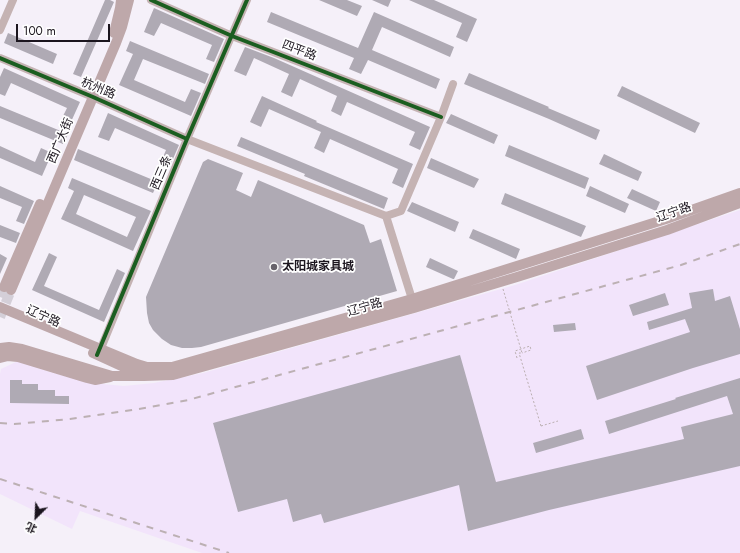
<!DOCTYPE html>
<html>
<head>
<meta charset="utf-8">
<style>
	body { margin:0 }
	#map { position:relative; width:740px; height:553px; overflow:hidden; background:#f5f0f9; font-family:Jost,"Noto Sans SC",sans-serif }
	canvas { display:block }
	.north { position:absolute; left:16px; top:497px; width:40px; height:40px; -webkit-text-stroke:3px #fff; paint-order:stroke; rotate:204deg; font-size:11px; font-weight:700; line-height:16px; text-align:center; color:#1b151e }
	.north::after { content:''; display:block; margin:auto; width:14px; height:18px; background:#1b151e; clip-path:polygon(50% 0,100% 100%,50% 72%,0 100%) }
	.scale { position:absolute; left:16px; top:24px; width:94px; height:18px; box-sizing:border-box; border:2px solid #1b151e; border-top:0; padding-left:5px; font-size:12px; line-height:14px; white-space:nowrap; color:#1b151e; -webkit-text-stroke:3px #fff; paint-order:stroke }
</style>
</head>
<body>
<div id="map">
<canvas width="740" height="553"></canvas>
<div class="north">北</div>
<div class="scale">100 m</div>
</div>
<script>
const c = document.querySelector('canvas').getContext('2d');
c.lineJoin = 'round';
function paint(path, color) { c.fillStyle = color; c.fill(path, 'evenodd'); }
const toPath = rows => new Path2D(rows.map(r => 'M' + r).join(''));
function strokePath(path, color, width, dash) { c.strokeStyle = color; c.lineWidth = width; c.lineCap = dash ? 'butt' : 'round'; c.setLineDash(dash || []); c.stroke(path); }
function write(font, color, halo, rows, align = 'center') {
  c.font = font + ' Jost,"Noto Sans SC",sans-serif'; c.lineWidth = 3.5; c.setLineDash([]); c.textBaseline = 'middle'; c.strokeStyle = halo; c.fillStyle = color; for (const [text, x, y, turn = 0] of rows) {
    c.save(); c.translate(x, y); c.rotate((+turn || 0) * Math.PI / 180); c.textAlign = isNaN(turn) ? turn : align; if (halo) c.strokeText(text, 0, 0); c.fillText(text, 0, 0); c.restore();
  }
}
const built = toPath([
	[740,210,740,553,202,553,80,511,72,529,0,494,0,374,1,369,18,361,50,372,92,383,124,386,154,383,203,373,515,285]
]);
const building = toPath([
	[105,0,110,0,114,2,81,77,73,74],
	[319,0,347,0,362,6,357,16],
	[372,0,391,0,388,7],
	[409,0,434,0,477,19,467,42,456,37,462,23],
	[154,8,224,39,214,62,206,59,212,45,161,23,154,36,144,32],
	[271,12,358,48,374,12,454,47,450,57,382,27,372,50,440,79,436,89,368,60,361,74,349,69,354,58,267,22],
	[8,33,57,54,53,64,4,43],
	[130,41,209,74,205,84,143,59,134,80,185,102,191,89,201,93,191,116,119,85,133,54,126,51],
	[245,47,274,58,430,127,420,150,409,145,415,132,347,102,341,116,331,111,337,96,300,79,292,97,281,92,289,74,254,58,246,76,234,71],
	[4,68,80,102,70,124,61,120,67,108,11,83,5,96,0,94,0,77],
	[469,73,549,107,548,108,600,130,596,140,549,119,464,84],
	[622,86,700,123,695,133,617,96],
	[262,96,317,121,316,122,413,164,403,188,392,183,398,169,330,139,324,153,314,148,321,132,269,109,261,127,250,122],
	[0,106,68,134,63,144,0,118],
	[108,113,179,145,169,168,160,164,166,150,115,128,109,141,98,137],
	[451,114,498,135,494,144,446,123],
	[241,137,388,198,384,209,304,176,305,174,237,146],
	[509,145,589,178,585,189,505,156],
	[0,146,35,162,41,148,52,153,42,176,0,158],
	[78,149,158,182,153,193,74,160],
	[604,154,642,172,638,181,599,164],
	[431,158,479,179,474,188,427,168],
	[208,159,243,173,236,190,251,197,258,180,364,225,370,243,381,239,397,291,201,347,192,348,182,348,171,345,162,339,153,330,149,323,147,313,146,297,203,162],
	[72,178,151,211,133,251,61,219,74,191,68,188],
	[84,195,136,217,127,237,76,214],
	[0,186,34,201,24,224,16,221,22,207,0,198],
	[590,186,629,204,625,213,586,196],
	[632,189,660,202,656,211,627,198],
	[505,193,586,226,581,237,501,204],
	[412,202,459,222,455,232,407,211],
	[0,225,20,233,16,243,0,237],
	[473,229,520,249,516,259,469,238],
	[49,253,57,257,44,286,99,310,117,269,125,273,104,322,32,290],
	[0,254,7,258,0,274],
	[430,258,458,271,454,279,453,279,426,267],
	[713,289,715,301,730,296,740,329,740,354,693,368,597,400,586,366,690,332,685,319,649,330,647,322,692,308,689,293],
	[665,293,669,305,633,316,629,305],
	[575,323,576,330,554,332,553,325],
	[460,355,496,482,684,439,681,427,733,414,727,396,609,434,605,421,676,399,675,398,740,378,740,466,549,510,468,531,459,485,324,523,321,514,293,522,287,499,238,512,213,423],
	[10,380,22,380,22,384,38,384,38,390,55,390,55,396,69,396,69,404,10,403],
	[581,429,584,439,536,453,533,443]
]);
const majorTunnel = toPath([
	[0,297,4,287],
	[0,317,11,290]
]);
const path = toPath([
	[517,358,515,351,530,346,531,350,522,353],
	[541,426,558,421]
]);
const minor = toPath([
	[151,0,232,36,441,117],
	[0,30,13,0],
	[0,58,93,97,187,139,386,216,412,299],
	[386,216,401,211,441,117,453,84],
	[99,353,187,139,247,0]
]);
const major = toPath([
	[114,33,120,8,121,0],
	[4,287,40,204],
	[11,290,116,43,122,27,129,0],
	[0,307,137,364,147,367,172,367,412,299,666,219,740,193],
	[0,348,9,347,22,349,112,376,144,376,173,375,414,308,517,277,667,230,740,203],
	[93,353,141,375],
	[0,358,8,356,18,357,87,378,95,380,110,377]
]);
const rail = toPath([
	[0,423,14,424,70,419,139,409,188,400,681,265,740,244],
	[0,479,229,553]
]);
const pathBridge = toPath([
	[503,289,522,353,519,353,541,426]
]);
const cycleway = toPath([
	[151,0,232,36,441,117],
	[0,58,93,97,187,139],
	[97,355,187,139,247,0]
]);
const markers = [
	[274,267,4,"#67626b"]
];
const streetNames = [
	["四平路",299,51,21],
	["杭州路",98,89,23],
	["西广大街",61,141,-67],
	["西三条",162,173,-67],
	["辽宁路",674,213,-20],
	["辽宁路",365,308,-16],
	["辽宁路",43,317,24]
];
const poiNames = [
	["太阳城家具城",282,267]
];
paint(built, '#f2e4fb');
paint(building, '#afaab4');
strokePath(majorTunnel, '#d4cfd8', 10, [10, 5]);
strokePath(path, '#bbafb1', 1, [2, 2]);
strokePath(minor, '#c5b3b3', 8);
strokePath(major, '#bea8aa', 10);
strokePath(rail, '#bcb0b3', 2, [7, 7]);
strokePath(pathBridge, '#bbafb1', 1, [2, 2]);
strokePath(cycleway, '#1b5e20', 4);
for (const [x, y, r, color] of markers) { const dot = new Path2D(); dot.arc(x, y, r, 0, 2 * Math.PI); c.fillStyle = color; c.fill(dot); strokePath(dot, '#fff', 1.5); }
write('12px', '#1b151e', '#fff', streetNames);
write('bold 12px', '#1b151e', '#fff', poiNames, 'left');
</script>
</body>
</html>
